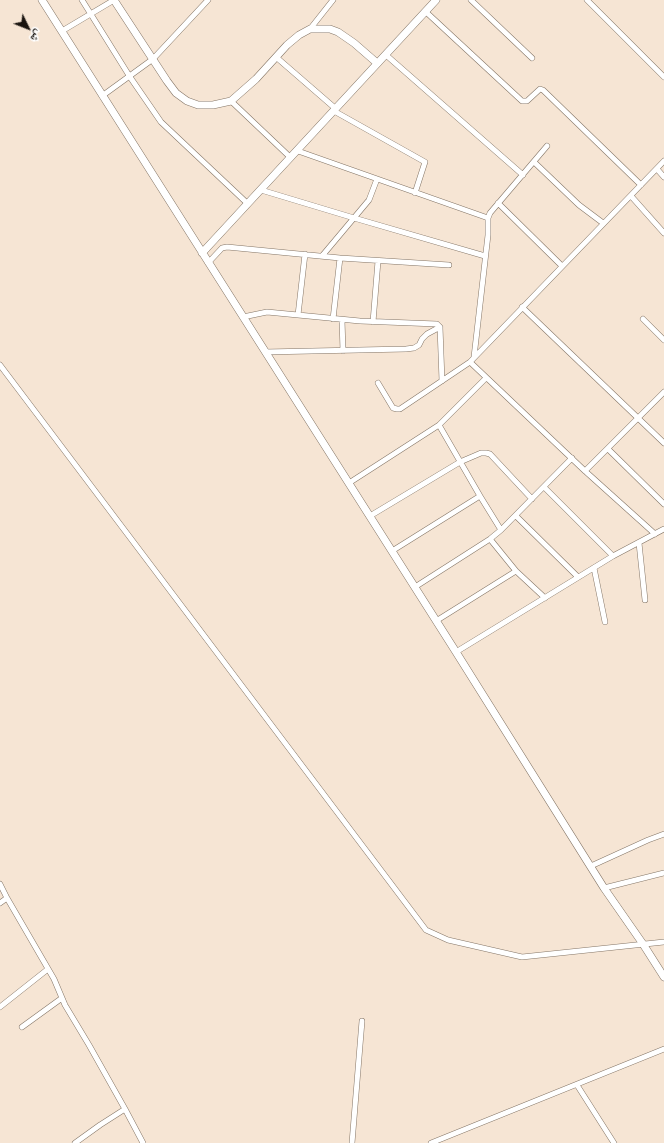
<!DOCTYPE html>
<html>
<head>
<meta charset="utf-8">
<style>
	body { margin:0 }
	#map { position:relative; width:664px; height:1143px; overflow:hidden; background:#f6e5d4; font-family:"Noto Serif","Noto Naskh Arabic",serif }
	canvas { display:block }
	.north { position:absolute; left:8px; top:8px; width:40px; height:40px; -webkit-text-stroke:3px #fff; paint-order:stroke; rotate:133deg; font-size:11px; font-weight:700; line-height:16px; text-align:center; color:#1a140f }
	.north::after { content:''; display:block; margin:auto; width:14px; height:18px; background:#1a140f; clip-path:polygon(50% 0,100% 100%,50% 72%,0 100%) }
</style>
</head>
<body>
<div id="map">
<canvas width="664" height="1143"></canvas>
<div class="north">ش</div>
</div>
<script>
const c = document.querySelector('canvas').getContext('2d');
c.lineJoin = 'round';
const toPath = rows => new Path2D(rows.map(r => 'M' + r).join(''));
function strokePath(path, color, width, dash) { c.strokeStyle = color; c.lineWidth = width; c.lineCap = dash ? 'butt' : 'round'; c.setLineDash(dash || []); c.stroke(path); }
const street = toPath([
	[82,0,130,77,161,122,248,204],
	[471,0,532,58],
	[587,0,664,77],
	[426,12,522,101,527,101,540,89,543,90,641,185],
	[310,29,333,0],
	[62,31,114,0],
	[386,55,523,175],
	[276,57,336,109],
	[102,96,153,59,208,0],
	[231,101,291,158],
	[334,111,425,162,415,193],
	[298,151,488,218],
	[534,162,579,205,603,223],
	[657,169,664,177],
	[261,190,354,218,485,256],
	[631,196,664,233],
	[498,203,562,266],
	[322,256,369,200,377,179],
	[208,263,222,248,227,247,340,258,449,265],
	[522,307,664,443],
	[298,315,305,254],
	[243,317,267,312,360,321,437,324,440,327],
	[333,319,340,258],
	[643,319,664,340],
	[342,320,343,351],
	[373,322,378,261],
	[265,352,406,349,414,348,419,345,422,339,427,334,440,327,442,381],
	[474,357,488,235,488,218,490,213,547,146],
	[470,362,585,471,655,534],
	[0,365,426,930,448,940,522,957,664,942],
	[378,383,393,408,397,409,400,409,470,362,664,161],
	[439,425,480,496,501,530],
	[608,449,664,504],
	[585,471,664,392],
	[349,483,439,425,486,378],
	[544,487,613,556],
	[370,516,460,462,481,453,486,453,490,454,532,499],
	[516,516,578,577],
	[490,539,516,571,545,598],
	[639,543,645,600],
	[392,551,480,496],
	[594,568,605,622],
	[415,587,490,539,501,530,572,458],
	[436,621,516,571],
	[456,652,613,556,664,529],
	[591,866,648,840,664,834],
	[0,884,7,898],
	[604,888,664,873],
	[0,903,7,898,54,979,65,1005,89,1045,125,1109],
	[0,1007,48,969],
	[22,1027,62,998],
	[577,1085,614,1143],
	[75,1143,100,1125,125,1109,143,1143],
	[352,1143,362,1021],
	[431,1143,664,1049]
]);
const secondary = toPath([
	[42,0,456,652,604,888,643,944,664,977],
	[114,0,167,81,176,93,187,101,198,105,213,105,231,101,256,79,287,45,299,35,310,29,330,29,338,32,354,43,377,63],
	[202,253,436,0]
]);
strokePath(street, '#847566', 6);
strokePath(secondary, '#847566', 8);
strokePath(street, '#fff', 5);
strokePath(secondary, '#fff', 7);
</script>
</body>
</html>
